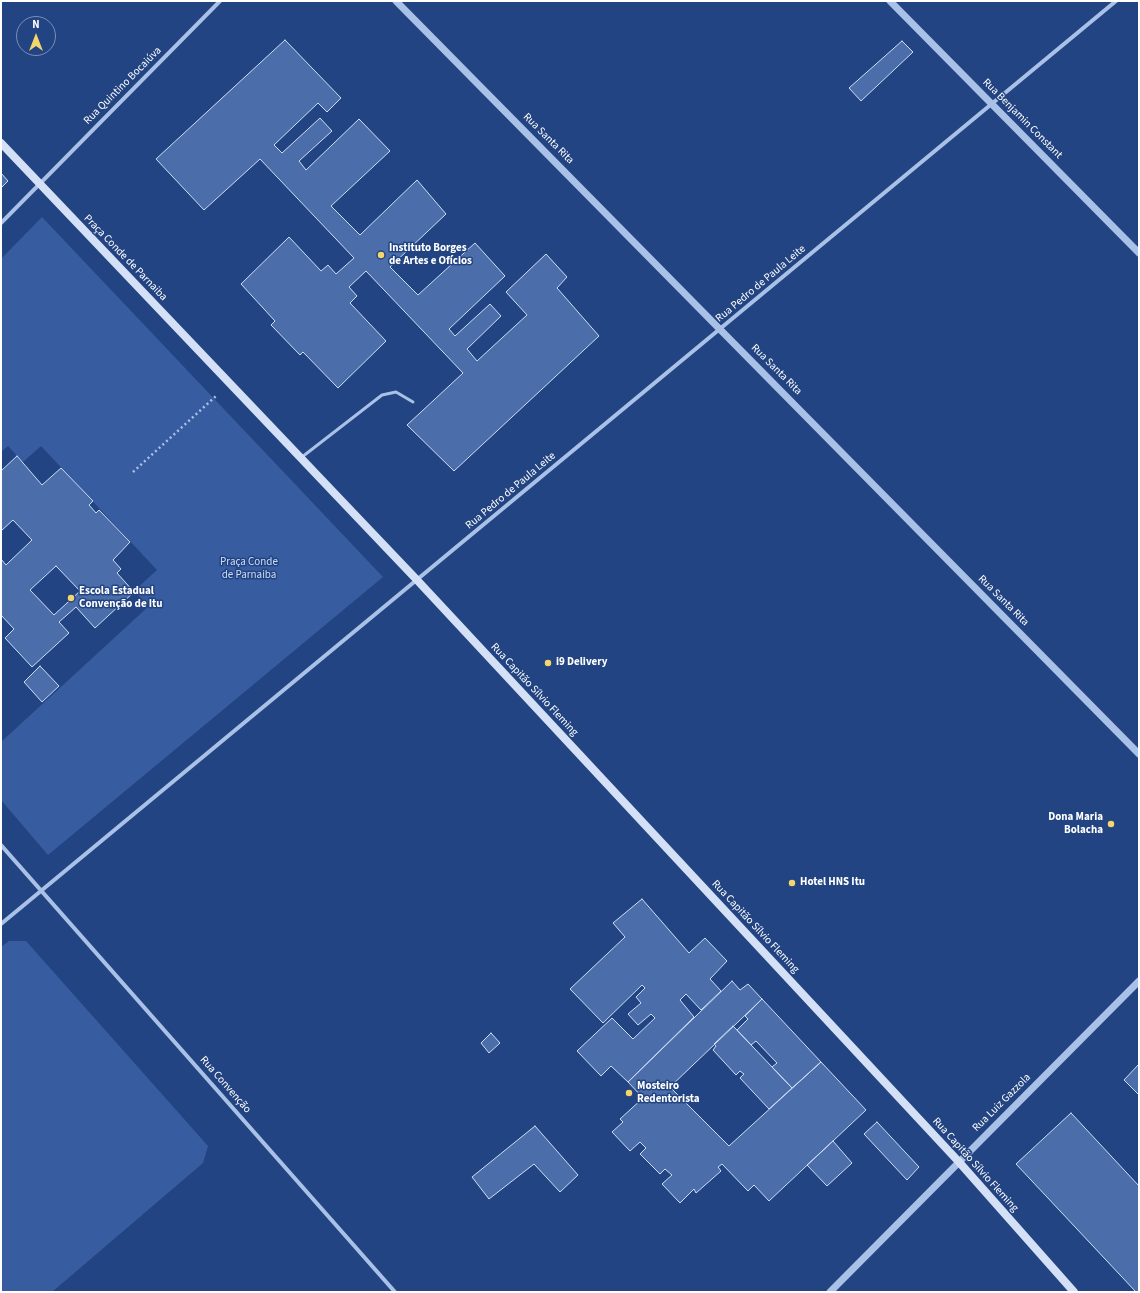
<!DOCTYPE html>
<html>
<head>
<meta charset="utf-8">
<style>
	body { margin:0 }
	#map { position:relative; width:1140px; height:1293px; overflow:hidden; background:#234482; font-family:"Source Sans 3",sans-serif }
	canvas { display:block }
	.frame { position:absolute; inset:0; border:2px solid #fff; pointer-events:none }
	.north { position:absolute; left:16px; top:16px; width:40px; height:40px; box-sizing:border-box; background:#234482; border:1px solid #7b8fb4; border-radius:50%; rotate:0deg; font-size:11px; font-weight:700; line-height:16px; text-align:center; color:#fff }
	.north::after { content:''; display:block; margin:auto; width:14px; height:18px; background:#f3d76d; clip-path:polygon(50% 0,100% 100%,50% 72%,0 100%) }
</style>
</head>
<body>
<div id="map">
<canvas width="1140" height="1293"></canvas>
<div class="frame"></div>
<div class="north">N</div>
</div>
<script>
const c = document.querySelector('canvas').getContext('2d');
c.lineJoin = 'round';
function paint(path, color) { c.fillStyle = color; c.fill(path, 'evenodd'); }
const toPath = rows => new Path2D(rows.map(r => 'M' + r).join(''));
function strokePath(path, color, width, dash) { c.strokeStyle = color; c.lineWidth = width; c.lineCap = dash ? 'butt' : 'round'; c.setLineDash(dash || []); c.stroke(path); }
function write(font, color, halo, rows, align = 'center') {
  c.font = font + ' "Source Sans 3",sans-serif'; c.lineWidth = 3; c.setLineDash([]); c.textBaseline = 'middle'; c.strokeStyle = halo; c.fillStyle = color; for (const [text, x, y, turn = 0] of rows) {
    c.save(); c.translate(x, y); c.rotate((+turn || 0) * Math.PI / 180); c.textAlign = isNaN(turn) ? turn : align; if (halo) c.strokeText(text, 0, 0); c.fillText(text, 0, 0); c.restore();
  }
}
const green = toPath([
	[42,217,383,577,48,855,1,800,1,742,149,606,134,591,157,570,41,446,23,462,8,446,1,452,1,259],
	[9,941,26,941,208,1146,203,1163,52,1292,1,1292,1,947]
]);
const building = toPath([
	[285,40,341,98,327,112,318,103,274,145,282,153,320,118,332,131,299,161,306,170,359,119,390,151,331,206,360,235,417,180,446,214,390,267,418,295,475,243,505,276,449,329,455,336,490,304,501,316,467,349,477,361,527,315,506,292,546,254,567,277,557,288,599,336,454,471,407,425,463,373,366,271,349,287,357,296,350,303,386,341,338,388,303,352,300,355,271,325,275,321,241,284,289,237,321,271,328,265,336,274,354,258,260,159,204,210,156,159,285,40],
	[902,41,913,52,861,101,849,88,902,41],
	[1,173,8,181,1,188,1,173],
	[17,456,42,485,61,468,93,501,89,505,96,513,99,510,130,542,113,560,121,569,117,573,134,592,95,628,76,607,59,622,69,633,32,667,5,638,14,629,1,615,1,559,6,565,32,540,13,520,1,531,1,471,17,456],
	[56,566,80,591,54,615,30,590,56,566],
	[40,666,59,686,42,702,24,682,40,666],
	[642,899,689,953,705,938,727,961,710,979,721,991,701,1010,686,994,680,1000,694,1017,628,1082,611,1066,601,1076,577,1051,612,1018,633,1039,655,1018,651,1014,638,1025,628,1014,641,1003,636,997,645,988,642,985,603,1023,570,989,625,937,613,923,642,899],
	[732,981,740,990,748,984,762,999,670,1087,729,1146,821,1062,866,1110,769,1201,754,1185,748,1191,722,1164,718,1167,721,1171,696,1193,694,1189,680,1203,662,1184,672,1175,665,1169,660,1174,640,1154,646,1148,640,1142,630,1151,612,1132,623,1122,620,1119,643,1098,628,1082,732,981],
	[762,999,821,1062,792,1088,772,1067,777,1063,756,1041,751,1045,737,1030,748,1019,745,1016,762,999],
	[733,1026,792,1088,769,1109,740,1078,744,1074,740,1071,736,1075,713,1050,716,1046,714,1044,733,1026],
	[491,1033,500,1043,489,1053,481,1043,491,1033],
	[1139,1064,1139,1095,1124,1080,1139,1064],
	[1071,1113,1139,1186,1139,1292,1136,1292,1016,1164,1071,1113],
	[877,1122,919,1167,907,1180,864,1134,877,1122],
	[535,1126,578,1175,560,1192,534,1164,489,1199,472,1177,535,1126],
	[833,1141,852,1163,827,1186,807,1165,833,1141]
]);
const path = toPath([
	[133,472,216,396]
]);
const service = toPath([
	[302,457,382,395,396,392,413,402]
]);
const minor = toPath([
	[1,223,220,1],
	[1,845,395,1292],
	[1,924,1116,1]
]);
const tertiary = toPath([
	[396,1,1139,754],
	[890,1,1139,253],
	[830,1292,1139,981]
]);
const secondary = toPath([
	[1,143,417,580,959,1162,1074,1292]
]);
const markers = [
	[381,255,4,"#f3d76d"],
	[71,598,4,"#f3d76d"],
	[548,663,4,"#f3d76d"],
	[1111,824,4,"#f3d76d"],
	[792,883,4,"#f3d76d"],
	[629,1093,4,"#f3d76d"]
];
const streetNames = [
	["Rua Quintino Bocaiúva",123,86,-45],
	["Rua Benjamin Constant",1022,119,45],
	["Rua Santa Rita",548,139,45],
	["Praça Conde de Parnaiba",125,258,46],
	["Rua Pedro de Paula Leite",761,284,-40],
	["Rua Santa Rita",776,370,45],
	["Rua Pedro de Paula Leite",511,491,-40],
	["Rua Santa Rita",1003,601,45],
	["Rua Capitão Sílvio Fleming",534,690,47],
	["Rua Capitão Sílvio Fleming",755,927,47],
	["Rua Convenção",225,1085,49],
	["Rua Luiz Gazzola",1002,1103,-45],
	["Rua Capitão Sílvio Fleming",975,1165,48]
];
const poiNames = [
	["Instituto Borges",389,249],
	["de Artes e Ofícios",389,262],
	["Escola Estadual",79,592],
	["Convenção de Itu",79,605],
	["i9 Delivery",556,663],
	["Dona Maria",1103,818,"right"],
	["Bolacha",1103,831,"right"],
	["Hotel HNS Itu",800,883],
	["Mosteiro",637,1087],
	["Redentorista",637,1100]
];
const parkNames = [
	["Praça Conde",249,563],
	["de Parnaiba",249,576]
];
paint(green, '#375da0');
paint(building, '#4b6eab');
strokePath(building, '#ceddf6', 1);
strokePath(path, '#aac1e7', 2.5, [2, 3]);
strokePath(service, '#aac1e7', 3);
strokePath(minor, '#aac1e7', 4);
strokePath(tertiary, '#aac1e7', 7);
strokePath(secondary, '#d4e0f6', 8);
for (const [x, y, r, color] of markers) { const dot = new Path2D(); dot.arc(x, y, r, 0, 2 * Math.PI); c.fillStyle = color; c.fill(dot); strokePath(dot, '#234482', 1.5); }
write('11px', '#fff', '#234482', streetNames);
write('bold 11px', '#fff', '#234482', poiNames, 'left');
write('11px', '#ceddf6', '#234482', parkNames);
</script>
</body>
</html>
